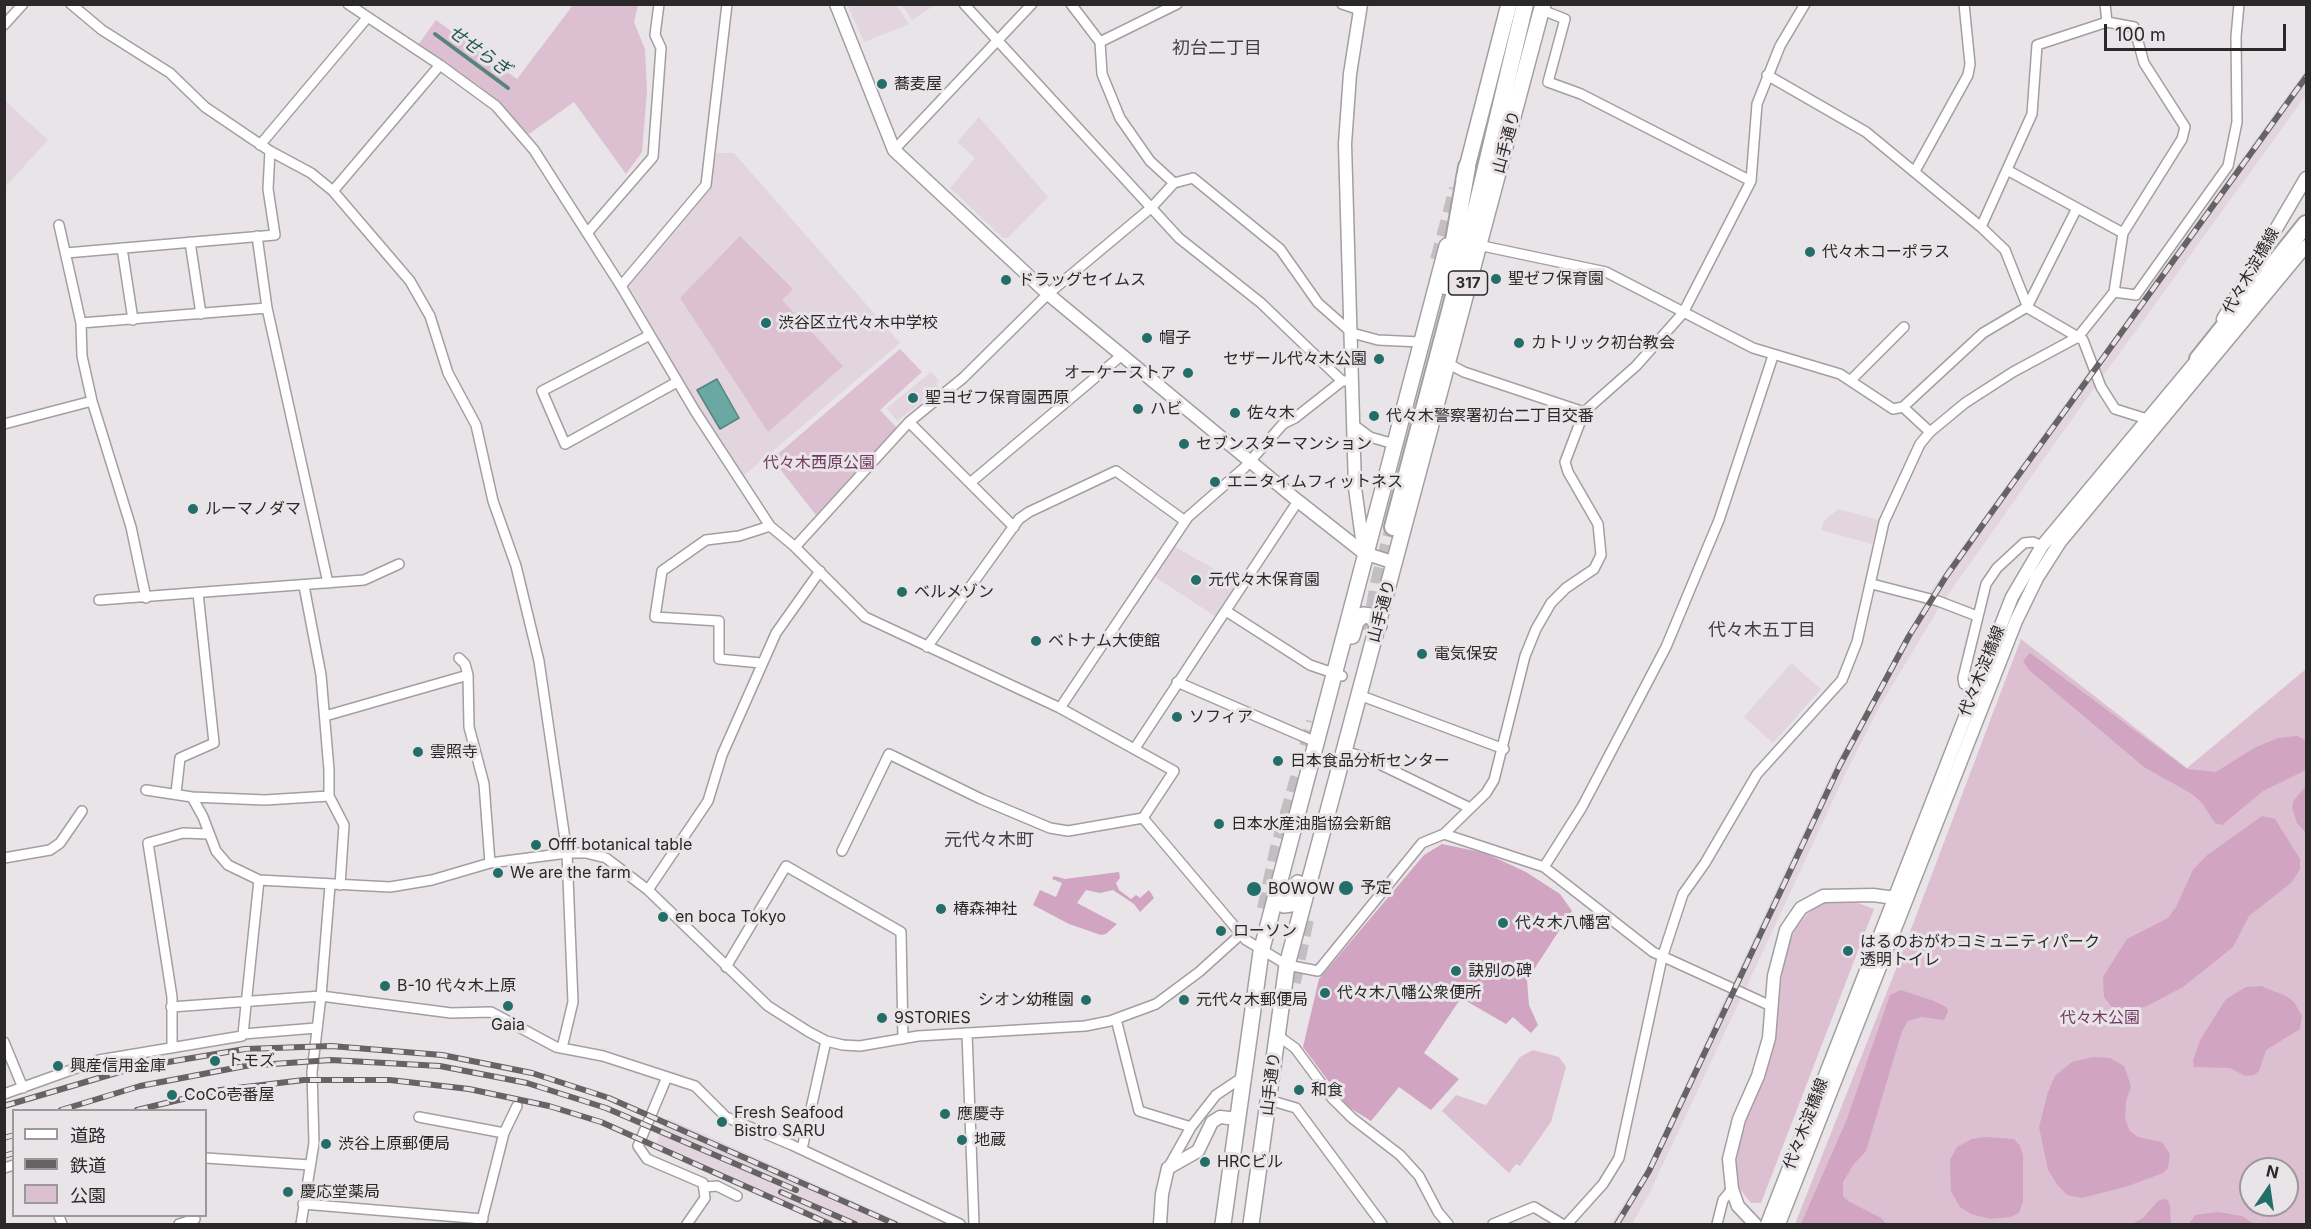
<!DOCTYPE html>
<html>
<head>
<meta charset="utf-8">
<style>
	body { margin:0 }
	#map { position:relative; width:2311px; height:1229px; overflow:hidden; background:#e9e4e7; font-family:Inter,"Noto Sans JP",sans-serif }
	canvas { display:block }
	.frame { position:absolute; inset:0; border:6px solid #2a2829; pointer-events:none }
	.legend { position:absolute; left:12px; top:1109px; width:195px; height:108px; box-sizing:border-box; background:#e9e4e7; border:2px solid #9d999b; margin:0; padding:8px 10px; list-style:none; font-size:18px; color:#2a2829 }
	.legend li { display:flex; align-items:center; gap:12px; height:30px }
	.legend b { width:30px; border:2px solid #9d999b }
	.north { position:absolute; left:2239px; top:1157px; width:60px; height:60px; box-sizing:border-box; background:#e9e4e7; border:2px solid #9d999b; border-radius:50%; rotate:13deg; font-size:16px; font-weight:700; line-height:24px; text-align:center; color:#2a2829 }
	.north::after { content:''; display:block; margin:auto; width:21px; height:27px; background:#246e69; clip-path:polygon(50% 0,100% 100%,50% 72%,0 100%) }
	.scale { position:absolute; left:2104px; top:24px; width:182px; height:27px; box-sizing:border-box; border:3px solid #2a2829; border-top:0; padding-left:8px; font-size:18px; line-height:21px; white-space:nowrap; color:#2a2829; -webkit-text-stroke:4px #e9e4e7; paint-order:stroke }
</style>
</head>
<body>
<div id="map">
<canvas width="2311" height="1229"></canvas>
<div class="frame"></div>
<ul class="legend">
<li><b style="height:8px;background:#fff"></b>道路</li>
<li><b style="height:8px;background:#666364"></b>鉄道</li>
<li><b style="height:16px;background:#ddbfd2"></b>公園</li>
</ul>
<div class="north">N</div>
<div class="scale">100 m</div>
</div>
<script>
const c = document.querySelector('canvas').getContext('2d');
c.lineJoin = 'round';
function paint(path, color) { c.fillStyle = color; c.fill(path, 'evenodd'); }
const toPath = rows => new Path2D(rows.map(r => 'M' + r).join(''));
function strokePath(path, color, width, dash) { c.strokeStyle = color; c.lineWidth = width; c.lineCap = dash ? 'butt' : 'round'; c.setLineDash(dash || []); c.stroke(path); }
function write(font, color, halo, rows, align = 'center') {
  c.font = font + ' Inter,"Noto Sans JP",sans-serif'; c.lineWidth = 6; c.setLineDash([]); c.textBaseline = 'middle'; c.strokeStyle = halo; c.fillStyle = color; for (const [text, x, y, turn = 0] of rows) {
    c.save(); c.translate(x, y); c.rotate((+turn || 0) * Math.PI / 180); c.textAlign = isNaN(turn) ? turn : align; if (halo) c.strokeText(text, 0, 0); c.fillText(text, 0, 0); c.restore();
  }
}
const built = toPath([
	[852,5,896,5,909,24,864,42,848,6],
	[902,5,935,5,912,20],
	[2306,70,2306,95,2101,379,2095,363],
	[4,100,48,140,5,187,4,187],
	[979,117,1048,197,1008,238,1003,238,950,188,975,158,957,142],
	[716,153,734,153,900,343,742,477,719,443,629,286,710,190],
	[2090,369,2097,384,1944,600,1928,595],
	[931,372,939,381,936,384,939,388,897,421,887,408],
	[1838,509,1879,520,1872,544,1821,530,1824,521],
	[1174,546,1238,583,1215,616,1155,577],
	[1925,602,1940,606,1881,704,1848,768,1745,990,1732,984,1836,763],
	[1791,663,1821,689,1773,743,1744,717],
	[1728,992,1741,998,1649,1194,1632,1224,1611,1224,1646,1170],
	[667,1118,813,1183,904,1224,822,1224,699,1169,654,1149]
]);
const green = toPath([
	[573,5,638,5,634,22,645,49,647,91,642,152,626,174,574,102,529,134,479,86,418,45,436,20,517,79],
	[740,236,793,289,782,300,843,366,768,432,680,298],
	[900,349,922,372,880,410,897,428,816,515,772,459],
	[2021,639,2187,768,2306,669,2306,1224,1795,1224,1896,969],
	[2251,1169,2287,1169,2287,1205,2251,1205],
	[1842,901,1858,903,1874,909,1761,1203,1751,1203,1739,1188,1736,1173,1738,1141,1773,1046,1785,951,1797,926,1816,903],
	[1533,1050,1559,1057,1566,1067,1551,1122,1520,1166,1516,1164,1509,1173,1442,1111,1456,1095,1486,1105,1520,1057]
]);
const forest = toPath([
	[2030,653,2187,769,2216,772,2254,748,2278,738,2297,736,2306,740,2306,770,2263,791,2222,825,2215,823,2202,803,2192,794,2144,767,2029,670,2023,661],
	[2306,786,2306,833,2297,823,2292,807,2294,800],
	[2262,816,2275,819,2300,859,2300,869,2292,882,2249,916,2233,947,2183,987,2147,1006,2126,1012,2113,1009,2104,997,2103,977,2127,939,2168,918,2176,907,2193,870,2206,856],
	[1442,844,1485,853,1526,872,1560,894,1572,911,1527,980,1529,1005,1538,1025,1531,1033,1513,1017,1506,1024,1461,998,1424,1053,1459,1079,1431,1110,1399,1087,1371,1121,1347,1106,1303,1047,1319,979,1424,855],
	[1119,872,1120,878,1116,883,1119,890,1131,899,1136,895,1140,898,1149,890,1154,898,1140,912,1134,904,1113,890,1100,893,1086,890,1077,903,1117,924,1106,934,1101,935,1069,924,1033,905,1040,890,1056,897,1062,883,1052,879,1054,876,1065,879],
	[2261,986,2286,996,2294,1002,2302,1016,2300,1029,2266,1050,2259,1071,2254,1075,2245,1076,2230,1068,2194,1067,2193,1061,2200,1040,2226,999,2246,987],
	[1901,990,1934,1001,1946,1007,1948,1011,1944,1020,1921,1017,1908,1021,1902,1031,1866,1151,1853,1165,1843,1182,1843,1196,1848,1201,1881,1218,1886,1224,1801,1224,1847,1119,1890,995],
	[2093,1057,2110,1058,2124,1066,2131,1086,2126,1101,2125,1119,2130,1131,2138,1137,2162,1142,2170,1154,2168,1168,2163,1173,2128,1186,2082,1198,2067,1195,2057,1184,2048,1170,2039,1127,2048,1092,2055,1076,2072,1062],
	[1985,1137,2014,1139,2020,1146,2023,1155,2023,1201,2019,1213,2011,1217,1990,1219,1971,1214,1960,1207,1951,1191,1950,1160,1957,1147,1972,1139],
	[2163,1199,2168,1200,2170,1206,2171,1224,2132,1224,2143,1218,2158,1201],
	[2218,1212,2242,1216,2254,1224,2189,1224,2195,1215]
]);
const water = toPath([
	[717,379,739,418,720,429,697,390,717,379]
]);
const stream = toPath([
	[435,34,508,88]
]);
const motorwayTunnel = toPath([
	[1438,260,1457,189],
	[1370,631,1378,583,1393,527],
	[1265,909,1278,848,1314,722],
	[1288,1006,1307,914]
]);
const minor = toPath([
	[71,4,102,30,170,73,205,107,270,151,311,173,333,191,410,281,430,316,448,373,476,425,493,501,516,566,539,661,567,853,573,1002,562,1048],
	[348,4,440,65,496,106,534,150,621,286,695,411,770,526,794,546,865,617,1060,708,1174,771,1143,818,1246,940,1287,965,1318,971,1422,843,1444,834,1486,793,1494,780,1525,656,1536,629,1551,603,1566,588,1594,569,1601,555,1598,524,1568,472,1565,462,1584,412,1636,366,1683,313,1751,181,1757,104,1780,46,1805,4],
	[964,4,1179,238,1261,303,1342,381],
	[1071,4,1100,42,1102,74,1120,118,1150,161,1174,183],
	[1342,4,1360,10],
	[2105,4,2107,22],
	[1542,10,1565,19,1548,82,1581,94,1751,181],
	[4,25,23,4],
	[1100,42,1177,4],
	[1767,75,1866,132,1981,227,2005,250,2028,308,2083,340,2101,387,2115,409,2147,419],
	[260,145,367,18],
	[894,150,1032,4],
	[2007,170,2123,233],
	[1915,171,1968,75,1970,64,1964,4],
	[333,191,440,65],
	[59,225,81,323,82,356,92,401,131,527,146,598],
	[588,232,653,157,661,48,655,35,659,4],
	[257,236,267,308,328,583],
	[190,242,201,314],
	[1478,245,1606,272,1753,348,1840,374,1893,409,1903,407,1983,333,2027,307,2077,208],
	[122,248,133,320],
	[66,253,275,235,268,189,270,151],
	[621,286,706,185,727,4],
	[2114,292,2136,295,2228,166,2237,122,2236,37,2239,4],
	[81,323,267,308],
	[650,335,542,391,565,444,677,382],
	[1447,363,1464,372,1584,412],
	[1851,380,1904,327],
	[1903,407,1930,432],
	[909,422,1014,527],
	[4,424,92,401],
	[1354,425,1370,437,1394,444],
	[970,483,1122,355],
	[795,547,909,422,963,378,1048,294,1152,207,1174,183,1193,178,1280,249,1318,303,1352,333,1378,340,1420,342],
	[1872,584,1938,601,1977,616],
	[304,586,321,675,329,770,329,796],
	[99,600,364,580,399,564],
	[1226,611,1310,665,1342,676],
	[927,647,1019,519,1029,512,1116,471,1185,521],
	[459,658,465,664,468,675,469,727,484,784,490,863],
	[761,663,719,659,719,621,655,617,662,571,706,540,739,536,770,526],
	[1177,682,1316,742],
	[1987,694,1964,684,1963,678,1986,584,1997,568,2024,543,2033,542,2042,546],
	[1359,695,1504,749],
	[1060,708,1188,517,1244,468,1283,424,1295,418,1342,381,1347,381],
	[325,716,468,675],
	[1135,748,1298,501],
	[1344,751,1367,758,1470,808],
	[146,790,192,797,203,817,216,851,228,865,259,880,390,887,432,880,490,863,567,853,586,853,606,858,648,890,768,1006,809,1032,826,1041,843,1045,860,1046,918,1036,1085,1026,1110,1021,1156,1004,1199,972,1240,935],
	[176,793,180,758,214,743,198,593],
	[192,797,265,800,329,796,344,825,340,885],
	[1444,834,1544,867,1653,952,1771,1006],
	[842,851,889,754,981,799,1050,828,1068,831,1143,818],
	[4,858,50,850,60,843,82,811],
	[1544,867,1582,807,1666,647,1719,520,1773,356],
	[648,890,708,801,722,755,776,633,820,571],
	[726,967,786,866,901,932,903,1039],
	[171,1007,321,996,451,1013,491,1012,556,1047,603,1056,695,1086,726,1117,792,1145,960,1224],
	[1116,1019,1139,1111,1191,1127],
	[967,1033,974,1224],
	[243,1034,259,880],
	[1277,1035,1295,1048,1332,1098,1352,1118,1400,1155,1419,1176,1438,1212,1448,1224],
	[4,1042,23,1088],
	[172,1048,172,997,148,843,183,833,208,834],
	[667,1077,638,1146,647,1159,703,1183,705,1198,687,1224],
	[4,1094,99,1060,242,1036,243,1034,316,1028],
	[1269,1100,1296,1108,1382,1224],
	[419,1117,504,1133],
	[802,1149,826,1041],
	[206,1158,310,1165],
	[4,1168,14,1165],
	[1168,1168,1191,1127,1216,1095,1243,1077],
	[705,1187,717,1186,737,1196],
	[303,1204,483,1219],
	[59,1216,62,1224],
	[179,1224,195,1219],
	[301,1224,314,1143,312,1072,321,996,330,885],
	[481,1224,504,1133,517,1106],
	[1493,1224,1534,1207,1562,1224],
	[1567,1224,1603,1184,1619,1158,1662,958,1683,894,1705,863,1757,774,1842,680,1857,642,1884,522,1920,444,1930,432,1965,403,2013,372,2078,337,2114,292,2123,233,2182,139,2185,127,2144,63,2134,27,2107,22,2037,45,2032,114,1981,227],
	[1717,1224,1723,1200,1732,1189]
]);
const tertiary = toPath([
	[836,4,894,150,1048,294,1298,501,1364,553,1395,563],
	[1361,4,1350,74,1345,144,1355,488,1364,553],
	[2223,319,2306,178],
	[1160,1224,1162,1194,1168,1168,1198,1151,1212,1122,1220,1117,1237,1119],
	[1755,1224,1738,1206,1732,1189,1729,1159,1739,1119,1758,1076,1769,1038,1774,976,1786,930,1801,908,1823,896,1873,895,1895,898],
	[1767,1224,2012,597,2042,546,2202,354],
	[1779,1224,2016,621,2037,578,2060,542,2306,246]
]);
const primary = toPath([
	[1464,179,1509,4],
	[1352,636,1356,622,1363,615,1371,616,1379,626],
	[1275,894,1284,905,1291,904,1298,883],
	[1223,1224,1261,952,1447,246],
	[1251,1224,1287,965,1543,4]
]);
const motorway = toPath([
	[1446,286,1467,167],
	[2198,359,2306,224],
	[1393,527,1468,243,1525,4]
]);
const rail = toPath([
	[4,1106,133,1068,245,1049,331,1046,442,1055,532,1073,609,1098,895,1224],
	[61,1110,140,1086,245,1066,331,1060,440,1066,527,1083,606,1108,796,1190],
	[137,1110,220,1090,304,1080,390,1080,469,1089,549,1106,601,1122,830,1224],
	[4,1138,14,1135],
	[4,1156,14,1153],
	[781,1192,855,1224],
	[1617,1224,1649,1171,1840,765,1909,636,1947,575,1989,516,2306,77]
]);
const markers = [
	[882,84,6,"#246e69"],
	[1810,252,6,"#246e69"],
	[1496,279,6,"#246e69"],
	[1006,280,6,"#246e69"],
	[766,323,6,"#246e69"],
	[1147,338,6,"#246e69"],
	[1519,343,6,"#246e69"],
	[1379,359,6,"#246e69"],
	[1188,373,6,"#246e69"],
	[913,398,6,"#246e69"],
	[1138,409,6,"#246e69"],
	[1235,413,6,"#246e69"],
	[1374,416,6,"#246e69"],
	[1184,444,6,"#246e69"],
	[1215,482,6,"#246e69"],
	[193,509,6,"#246e69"],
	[1196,580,6,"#246e69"],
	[902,592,6,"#246e69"],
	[1036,641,6,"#246e69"],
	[1422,654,6,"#246e69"],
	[1177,717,6,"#246e69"],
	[418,752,6,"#246e69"],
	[1278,761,6,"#246e69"],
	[1219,824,6,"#246e69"],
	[536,845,6,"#246e69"],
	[498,873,6,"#246e69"],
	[1346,888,8,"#246e69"],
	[1254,889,8,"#246e69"],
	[941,909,6,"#246e69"],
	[663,917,6,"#246e69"],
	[1503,923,6,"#246e69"],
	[1221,931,6,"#246e69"],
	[1848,951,6,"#246e69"],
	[1456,971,6,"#246e69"],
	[385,986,6,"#246e69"],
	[1325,993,6,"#246e69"],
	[1086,1000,6,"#246e69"],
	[1184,1000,6,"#246e69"],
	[508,1006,6,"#246e69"],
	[882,1018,6,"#246e69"],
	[215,1061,6,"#246e69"],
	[58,1066,6,"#246e69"],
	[1299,1090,6,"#246e69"],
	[172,1095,6,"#246e69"],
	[945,1114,6,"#246e69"],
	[722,1122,6,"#246e69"],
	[962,1140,6,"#246e69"],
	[326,1144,6,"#246e69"],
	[1205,1162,6,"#246e69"],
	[288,1192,6,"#246e69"]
];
const shields = [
	[1468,283,39]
];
const shieldNames = [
	["317",1468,283]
];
const poiNames = [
	["蕎麦屋",894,84],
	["代々木コーポラス",1822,252],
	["聖ゼフ保育園",1508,279],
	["ドラッグセイムス",1018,280],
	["渋谷区立代々木中学校",778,323],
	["帽子",1159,338],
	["カトリック初台教会",1531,343],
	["セザール代々木公園",1367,359,"right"],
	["オーケーストア",1176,373,"right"],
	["聖ヨゼフ保育園西原",925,398],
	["ハビ",1150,409],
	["佐々木",1247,413],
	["代々木警察署初台二丁目交番",1386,416],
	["セブンスターマンション",1196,444],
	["エニタイムフィットネス",1227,482],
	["ルーマノダマ",205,509],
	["元代々木保育園",1208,580],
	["ベルメゾン",914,592],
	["ベトナム大使館",1048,641],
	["電気保安",1434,654],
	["ソフィア",1189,717],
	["雲照寺",430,752],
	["日本食品分析センター",1290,761],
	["日本水産油脂協会新館",1231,824],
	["Offf botanical table",548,845],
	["We are the farm",510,873],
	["予定",1360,888],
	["BOWOW",1268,889],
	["椿森神社",953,909],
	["en boca Tokyo",675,917],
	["代々木八幡宮",1515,923],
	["ローソン",1233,931],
	["はるのおがわコミュニティパーク",1860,942],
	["透明トイレ",1860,960],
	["訣別の碑",1468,971],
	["B-10 代々木上原",397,986],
	["代々木八幡公衆便所",1337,993],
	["シオン幼稚園",1074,1000,"right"],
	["元代々木郵便局",1196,1000],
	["9STORIES",894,1018],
	["Gaia",508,1025,"center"],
	["トモズ",227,1061],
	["興産信用金庫",70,1066],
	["和食",1311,1090],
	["CoCo壱番屋",184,1095],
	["Fresh Seafood",734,1113],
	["Bistro SARU",734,1131],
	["應慶寺",957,1114],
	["地蔵",974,1140],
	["渋谷上原郵便局",338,1144],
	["HRCビル",1217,1162],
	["慶応堂薬局",300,1192]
];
const streetNames = [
	["山手通り",1507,142,-75],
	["代々木淀橋線",2251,271,-60],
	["山手通り",1382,611,-75],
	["代々木淀橋線",1982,671,-68],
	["山手通り",1271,1084,-83],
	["代々木淀橋線",1806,1124,-69]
];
const parkNames = [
	["代々木西原公園",819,463],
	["代々木公園",2100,1018]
];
const neighbourhoodNames = [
	["初台二丁目",1217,49],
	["代々木五丁目",1762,631],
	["元代々木町",989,841]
];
const waterNames = [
	["せせらぎ",479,51,36]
];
paint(built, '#e2d5dd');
paint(green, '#ddbfd2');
paint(forest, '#d1a4c2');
paint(water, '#6aa9a3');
strokePath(water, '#57827e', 1.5);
strokePath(stream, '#57827e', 4);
strokePath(motorwayTunnel, '#c3bec1', 16, [16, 8]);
strokePath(minor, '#a39ea1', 12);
strokePath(tertiary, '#a39ea1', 15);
strokePath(primary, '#a39ea1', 18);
strokePath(motorway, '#a39ea1', 20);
strokePath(minor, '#fff', 9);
strokePath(tertiary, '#fff', 12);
strokePath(primary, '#fff', 15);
strokePath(motorway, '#fff', 16);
strokePath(rail, '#666364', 6);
strokePath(rail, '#e9e4e7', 4, [11]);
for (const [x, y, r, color] of markers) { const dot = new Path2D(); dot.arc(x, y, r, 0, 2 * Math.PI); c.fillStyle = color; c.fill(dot); strokePath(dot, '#e9e4e7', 2); }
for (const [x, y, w] of shields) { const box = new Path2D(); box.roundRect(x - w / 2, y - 12, w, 24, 4.5); c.fillStyle = '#e9e4e7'; c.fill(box); strokePath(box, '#2a2829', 1.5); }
write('bold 15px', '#2a2829', null, shieldNames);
write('16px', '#2a2829', '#e9e4e7', poiNames, 'left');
write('16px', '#2a2829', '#e9e4e7', streetNames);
write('16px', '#723a62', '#e9e4e7', parkNames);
write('18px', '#444043', '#e9e4e7', neighbourhoodNames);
write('italic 18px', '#205753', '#e9e4e7', waterNames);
</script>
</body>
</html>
